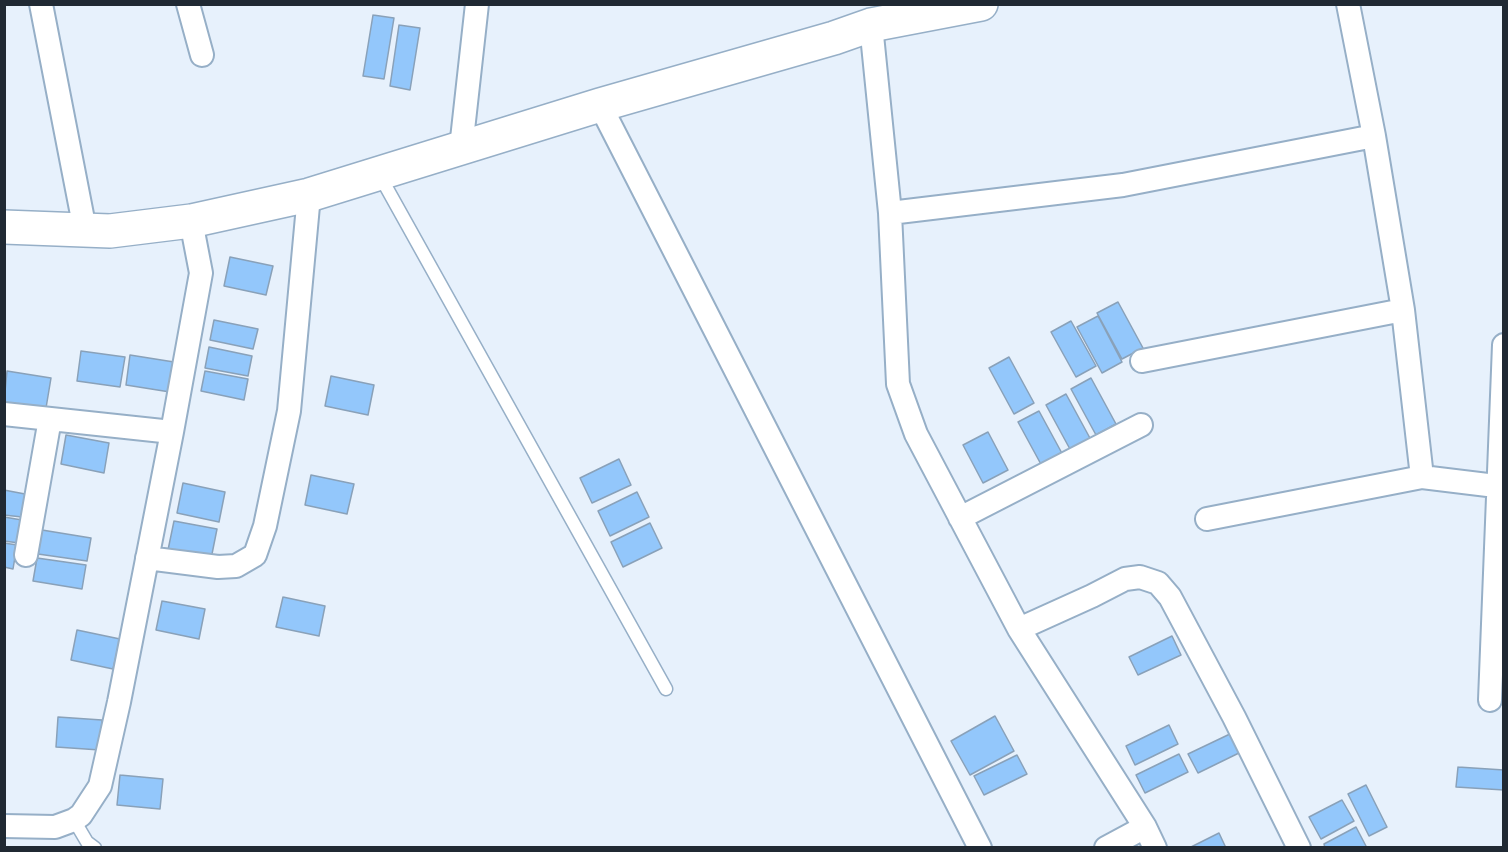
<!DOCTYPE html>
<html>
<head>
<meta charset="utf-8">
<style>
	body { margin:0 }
	#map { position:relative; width:1508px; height:852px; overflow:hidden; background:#e7f1fc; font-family:Helvetica,sans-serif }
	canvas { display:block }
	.frame { position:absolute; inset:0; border:6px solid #202933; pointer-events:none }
</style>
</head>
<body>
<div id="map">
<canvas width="1508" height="852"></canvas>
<div class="frame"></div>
</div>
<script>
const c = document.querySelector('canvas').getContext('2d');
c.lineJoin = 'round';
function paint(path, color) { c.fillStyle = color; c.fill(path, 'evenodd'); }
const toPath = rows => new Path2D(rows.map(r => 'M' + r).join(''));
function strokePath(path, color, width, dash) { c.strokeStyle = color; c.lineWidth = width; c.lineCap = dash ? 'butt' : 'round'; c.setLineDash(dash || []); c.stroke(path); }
const building = toPath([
	[373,15,394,18,384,79,363,76,373,15],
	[399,25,420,28,410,90,390,86,399,25],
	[230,257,273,266,266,295,224,286,230,257],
	[1118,302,1143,348,1122,359,1097,313,1118,302],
	[1098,316,1122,362,1102,373,1077,327,1098,316],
	[214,320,258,329,253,349,210,340,214,320],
	[1071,321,1096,366,1076,377,1051,332,1071,321],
	[209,347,252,356,248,376,205,368,209,347],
	[81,351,125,357,120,387,77,381,81,351],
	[130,355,174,362,170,392,126,385,130,355],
	[1009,357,1034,403,1014,414,989,368,1009,357],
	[7,371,51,378,46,408,4,402,7,371],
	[205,371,248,379,244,400,201,391,205,371],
	[331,376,374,385,368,415,325,406,331,376],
	[1091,378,1116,424,1096,435,1071,389,1091,378],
	[1066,394,1091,440,1071,451,1046,405,1066,394],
	[1039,411,1064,457,1043,468,1018,422,1039,411],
	[988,432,1008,470,983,483,963,445,988,432],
	[66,435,109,443,104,473,61,464,66,435],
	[619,459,631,485,592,503,580,478,619,459],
	[311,475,354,484,347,514,305,505,311,475],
	[183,483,225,492,219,522,177,513,183,483],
	[4,490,25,494,22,517,4,515,4,490],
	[637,492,649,517,610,536,598,511,637,492],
	[4,517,22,520,19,543,4,541,4,517],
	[174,521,217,529,211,559,168,550,174,521],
	[650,523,662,548,623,567,611,542,650,523],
	[42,530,91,538,87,561,38,554,42,530],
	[4,543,17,545,13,569,4,567,4,543],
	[37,558,86,565,82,589,33,581,37,558],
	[283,597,325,606,319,636,276,627,283,597],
	[162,601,205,609,199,639,156,630,162,601],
	[77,630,120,639,113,669,71,660,77,630],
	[1172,636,1181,655,1138,675,1129,657,1172,636],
	[995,716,1014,751,970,775,951,741,995,716],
	[58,717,102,720,100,750,56,747,58,717],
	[1169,725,1178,744,1135,765,1126,746,1169,725],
	[1232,733,1241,752,1198,773,1188,754,1232,733],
	[1179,754,1188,772,1145,793,1136,775,1179,754],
	[1017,755,1027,774,984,795,974,776,1017,755],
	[1458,767,1504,770,1504,790,1456,787,1458,767],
	[120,775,163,779,160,809,117,805,120,775],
	[1366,785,1387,827,1369,836,1348,794,1366,785],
	[1342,800,1354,821,1321,839,1309,817,1342,800],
	[1356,827,1367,848,1325,848,1324,844,1356,827],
	[1219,833,1226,848,1189,848,1219,833]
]);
const lane = toPath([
	[380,176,666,689],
	[74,820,87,842,95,848]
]);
const street = toPath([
	[41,4,85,230],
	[188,4,202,55],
	[1348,4,1374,136,1403,310,1422,477],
	[871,25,890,213,898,384,916,434,1019,629,1145,827,1155,848],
	[600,105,980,848],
	[461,148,477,4],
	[890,213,1123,185,1374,136],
	[1142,361,1403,310],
	[4,414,172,432],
	[960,518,1141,425],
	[1207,519,1422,477,1504,487],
	[26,555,50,419],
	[147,558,218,567,236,566,255,555,265,526,289,411,309,195],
	[1019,629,1092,596,1125,579,1140,577,1158,583,1170,597,1234,717,1299,848],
	[1490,700,1504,345],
	[4,826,55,827,74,820,81,815,100,786,119,702,172,432,201,273,191,221],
	[1106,848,1145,827]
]);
const secondary = toPath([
	[4,227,110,231,191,221,309,195,600,105,834,38,871,25,981,4]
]);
paint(building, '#93c7fb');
strokePath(building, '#89a1b9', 1.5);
strokePath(lane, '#96afc7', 15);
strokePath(street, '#96afc7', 26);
strokePath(secondary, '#96afc7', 36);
strokePath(lane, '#fff', 12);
strokePath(street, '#fff', 22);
strokePath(secondary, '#fff', 33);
</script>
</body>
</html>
